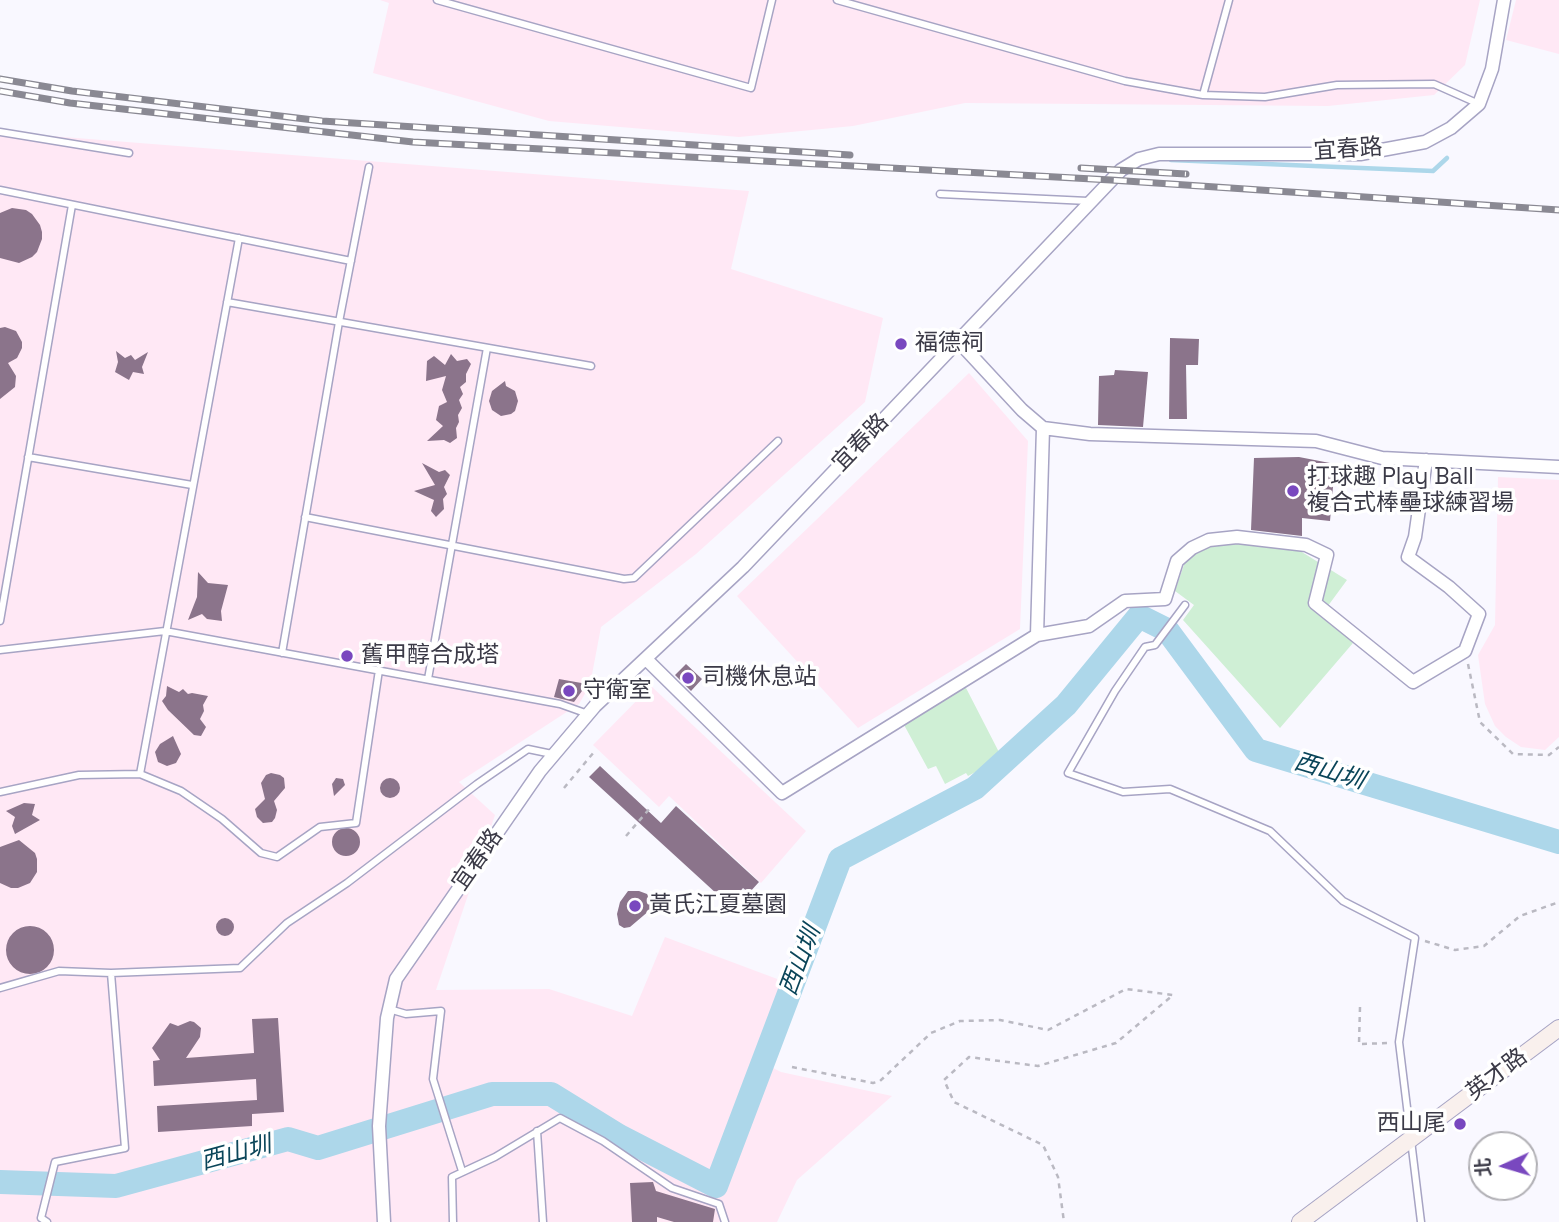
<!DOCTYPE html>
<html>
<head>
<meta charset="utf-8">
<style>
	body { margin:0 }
	#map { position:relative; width:1559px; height:1222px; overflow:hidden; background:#f9f8ff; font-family:"Space Grotesk","Noto Sans TC",sans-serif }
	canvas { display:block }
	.north { position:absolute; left:1468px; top:1131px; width:70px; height:70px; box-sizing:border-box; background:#fff; border:2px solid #b1b0b5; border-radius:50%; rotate:266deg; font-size:19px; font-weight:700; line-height:28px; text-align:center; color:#3b3a47 }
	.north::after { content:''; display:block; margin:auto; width:24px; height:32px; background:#7948bf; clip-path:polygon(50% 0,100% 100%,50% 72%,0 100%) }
</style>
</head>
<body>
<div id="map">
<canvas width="1559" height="1222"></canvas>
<div class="north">北</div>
</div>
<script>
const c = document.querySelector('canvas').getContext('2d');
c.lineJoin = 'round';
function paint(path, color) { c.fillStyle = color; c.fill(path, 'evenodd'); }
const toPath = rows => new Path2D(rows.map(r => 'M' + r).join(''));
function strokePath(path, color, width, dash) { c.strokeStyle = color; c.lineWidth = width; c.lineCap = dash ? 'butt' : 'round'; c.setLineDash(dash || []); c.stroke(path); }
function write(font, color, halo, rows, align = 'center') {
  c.font = font + ' "Space Grotesk","Noto Sans TC",sans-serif'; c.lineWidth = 7; c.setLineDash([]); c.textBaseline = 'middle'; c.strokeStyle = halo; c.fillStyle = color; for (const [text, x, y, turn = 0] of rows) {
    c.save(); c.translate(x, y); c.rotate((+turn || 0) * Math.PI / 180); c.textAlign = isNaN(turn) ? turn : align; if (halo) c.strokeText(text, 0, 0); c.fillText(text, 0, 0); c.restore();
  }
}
const industrial = toPath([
	[380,0,1480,0,1465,65,1434,95,1328,106,965,103,853,126,739,137,549,121,373,73,389,3],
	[1516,0,1559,0,1559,54,1506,40],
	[0,132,749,191,731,269,883,318,865,402,696,554,601,627,590,685,579,704,459,782,495,815,436,990,549,989,632,1016,665,937,788,983,757,1060,781,1072,892,1096,797,1180,777,1222,0,1222],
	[969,373,1028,441,1020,629,858,728,737,596],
	[1498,477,1559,480,1559,737,1545,750,1521,747,1506,737,1495,726,1485,704,1478,655,1495,625],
	[651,686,806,831,761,883,669,796,659,807,593,745]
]);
const green = toPath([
	[1250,540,1297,549,1347,580,1322,614,1353,643,1280,728,1183,620,1194,605,1175,591,1186,559,1197,550,1217,542],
	[965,686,1002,758,968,776,966,773,945,784,936,766,928,769,903,723]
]);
const stream = toPath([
	[1171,160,1433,171,1447,158]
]);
const river = toPath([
	[0,1182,116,1186,288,1139,318,1148,492,1094,551,1094,619,1136,716,1186,840,859,975,788,1066,705,1139,616,1167,630,1256,750,1559,842]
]);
const building = toPath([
	[12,208,26,210,32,214,40,225,42,232,42,239,37,252,32,257,19,263,0,258,0,213],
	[5,327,16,331,22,342,22,348,17,358,8,363,16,376,15,387,0,399,0,328],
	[1170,338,1199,339,1198,365,1186,365,1187,419,1169,419],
	[116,351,125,358,131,355,135,360,148,352,142,367,144,374,133,372,129,380,115,372,118,362],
	[451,354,457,361,467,359,471,364,466,374,466,382,460,387,463,394,459,400,462,408,458,415,459,422,456,428,457,438,450,443,444,440,427,441,443,426,436,420,439,406,447,402,442,390,446,376,426,381,427,361,434,356,445,365],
	[1115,370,1148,372,1143,427,1098,425,1099,376,1114,375],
	[505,381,506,386,515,391,518,401,515,411,511,414,501,416,492,410,489,401,492,391],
	[1299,457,1335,464,1330,521,1302,518,1302,536,1251,530,1254,458],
	[422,463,439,472,445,470,450,475,444,487,447,494,443,499,444,509,436,517,431,511,434,500,414,491,435,485],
	[198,572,208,583,228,585,221,611,222,621,207,619,202,614,188,620,197,597],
	[686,664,702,679,691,691,675,675],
	[559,679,587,684,574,702,554,697],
	[167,686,179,692,183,689,188,694,192,693,208,696,203,705,204,711,200,719,206,727,201,736,194,735,168,710,162,701,166,696],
	[173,736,181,754,176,763,167,766,158,762,155,752,160,744],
	[600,766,661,823,676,806,759,882,749,893,743,888,729,905,589,777],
	[271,773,280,775,284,778,285,788,274,801,277,810,275,818,272,822,263,823,257,817,255,809,265,799,261,783,266,775],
	'380 788a10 10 0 1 1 20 0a10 10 0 1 1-20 0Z',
	[336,778,343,779,345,785,334,796,332,784],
	[24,803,35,804,32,815,40,820,15,834,12,826,15,817,6,811],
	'332 842a14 14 0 1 1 28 0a14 14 0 1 1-28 0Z',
	[19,840,35,853,37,859,37,872,30,883,18,888,11,888,0,883,0,847],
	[628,891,639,891,647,894,652,902,650,910,630,927,624,928,619,925,617,914,620,902],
	'216 927a9 9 0 1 1 18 0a9 9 0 1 1-18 0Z',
	'6 950a24 24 0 1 1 48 0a24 24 0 1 1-48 0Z',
	[278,1018,284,1112,252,1114,252,1126,158,1132,157,1106,257,1100,256,1079,154,1086,153,1061,160,1060,152,1048,170,1023,178,1026,190,1021,194,1022,201,1028,200,1037,186,1058,254,1053,252,1019],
	[653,1182,656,1191,715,1209,713,1222,674,1222,657,1217,657,1222,632,1222,630,1183]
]);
const path = toPath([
	[1468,664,1480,722,1513,754,1549,755,1559,747],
	[564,788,594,752],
	[626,836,651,807],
	[1425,941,1455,950,1484,946,1520,916,1559,902],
	[1360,1007,1359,1044,1389,1043],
	[792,1067,873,1083,880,1081,931,1033,960,1021,1000,1020,1048,1030,1126,989,1173,995,1116,1043,1038,1066,969,1057,944,1080,954,1102,1043,1145,1058,1177,1064,1222]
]);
const lane = toPath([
	[437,0,751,88,772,0],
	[837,0,1125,81,1203,95,1265,97,1337,85,1434,84,1479,104],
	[1203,95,1229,0],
	[0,132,129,153],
	[0,190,351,261],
	[940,194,1088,201],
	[227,302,591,366],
	[28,457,192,485],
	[305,517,624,579,634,578,778,441],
	[1185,605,1155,645,1145,647,1115,691,1068,773,1123,792,1170,789,1270,831,1343,901,1415,938,1399,1042,1421,1222],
	[0,621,72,205],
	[0,650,165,631,560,704,588,714],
	[282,653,339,322,369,167],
	[428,679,487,348],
	[140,774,181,791,222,819,261,853,277,857,320,827,356,823,379,670],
	[0,792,79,775,140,774,239,238],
	[0,988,59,971,111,973,240,968,287,923,347,883,477,784,528,749,552,754],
	[389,1009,406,1014,441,1011,433,1079,462,1171],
	[537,1131,543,1222],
	[47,1222,41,1218,55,1162,125,1148,111,973],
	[453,1222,452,1177,495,1157,560,1118,603,1141,672,1188,719,1204,725,1222]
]);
const street = toPath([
	[959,342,1022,410,1043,428,1090,434,1316,441,1382,458,1559,467],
	[1037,635,1043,428],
	[646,659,782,793,1037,635,1089,626,1125,601,1165,599,1177,561,1192,548,1209,540,1237,537,1306,545,1327,555,1315,603,1413,682,1465,651,1479,614,1449,587,1408,557,1415,537,1426,460],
	[384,1222,379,1126,387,1018,396,979,540,771,595,706,743,567,1121,170,1139,159,1159,154,1360,154,1425,142,1451,128,1479,104,1492,69,1504,0]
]);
const secondary = toPath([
	[1300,1222,1559,1028]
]);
const rail = toPath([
	[0,79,72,91,322,121,850,155],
	[0,91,70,103,413,142,1111,180,1559,210],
	[1081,168,1186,174]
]);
const markers = [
	[901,344,7,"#7948bf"],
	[1293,491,7,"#7948bf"],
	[347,656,7,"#7948bf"],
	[688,678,7,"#7948bf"],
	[569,691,7,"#7948bf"],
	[635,906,7,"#7948bf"],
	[1460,1124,7,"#7948bf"]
];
const streetNames = [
	["宜春路",1348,150,-4],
	["宜春路",861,443,-46],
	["宜春路",478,860,-55],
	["英才路",1497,1075,-37]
];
const poiNames = [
	["福德祠",915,344],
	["打球趣 Play Ball",1307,478],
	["複合式棒壘球練習場",1307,504],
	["舊甲醇合成塔",361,656],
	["司機休息站",702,678],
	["守衛室",583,691],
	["黃氏江夏墓園",649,906],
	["西山尾",1446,1124,"right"]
];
const waterNames = [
	["西山圳",1329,772,17],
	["西山圳",801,961,-69],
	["西山圳",236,1154,-15]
];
paint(industrial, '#ffe8f5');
paint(green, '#cfefd5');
strokePath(stream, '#add7ea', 4.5);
strokePath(river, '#add7ea', 24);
paint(building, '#8b748b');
strokePath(lane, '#a7a4c4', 9);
strokePath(street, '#a7a4c4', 15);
strokePath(secondary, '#a7a4c4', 18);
strokePath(path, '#bab9c2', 2.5, [5, 5]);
strokePath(lane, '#fff', 6);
strokePath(street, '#fff', 12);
strokePath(secondary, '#f9f0ed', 16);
strokePath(rail, '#8a8993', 7);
strokePath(rail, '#fff', 4.5, [13]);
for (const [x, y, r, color] of markers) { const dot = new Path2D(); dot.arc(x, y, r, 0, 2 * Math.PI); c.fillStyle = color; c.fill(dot); strokePath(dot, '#fff', 2.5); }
write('23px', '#3b3a47', '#fff', streetNames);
write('23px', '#3b3a47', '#fff', poiNames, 'left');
write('italic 24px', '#0a4559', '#fff', waterNames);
</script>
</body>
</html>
